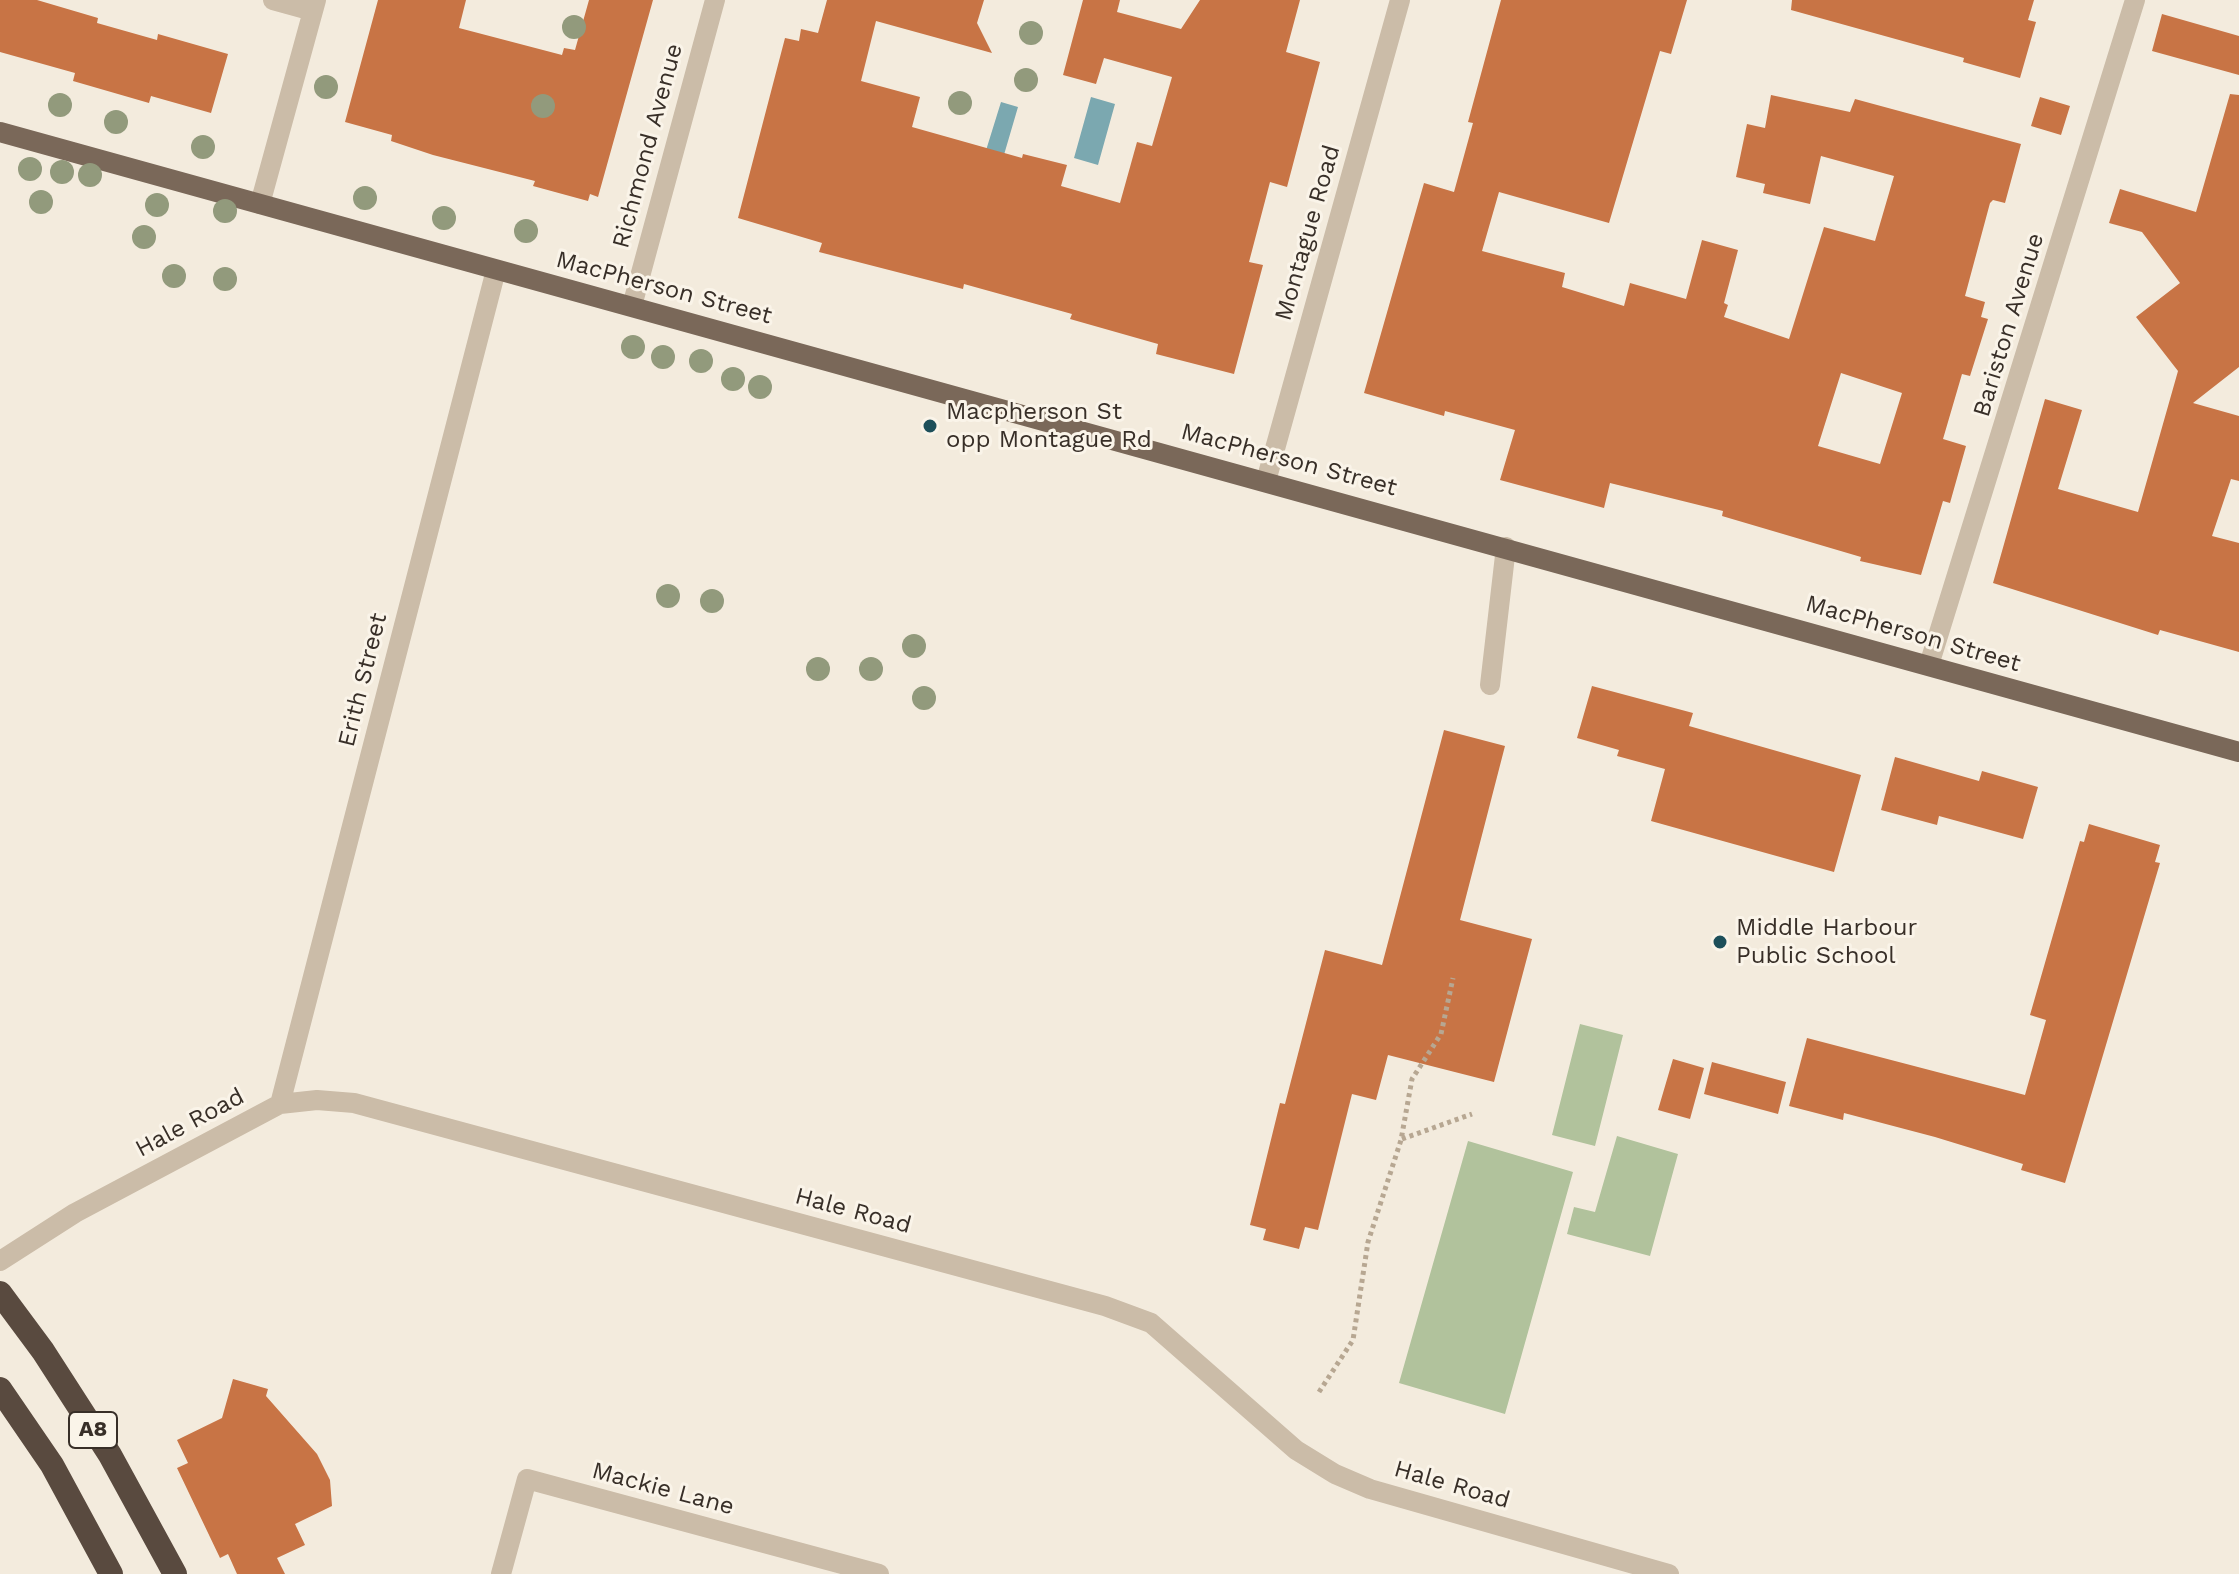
<!DOCTYPE html>
<html>
<head>
<meta charset="utf-8">
<style>
	body { margin:0 }
	canvas { display:block; background:#f3ebdd }
</style>
</head>
<body>
<canvas width="2239" height="1574"></canvas>
<script>
const c = document.querySelector('canvas').getContext('2d');
c.lineJoin = 'round';
function paint(path, color) { c.fillStyle = color; c.fill(path, 'evenodd'); }
const toPath = rows => new Path2D(rows.map(r => 'M' + r).join(''));
function strokePath(path, color, width, dash) { c.strokeStyle = color; c.lineWidth = width; c.lineCap = dash ? 'butt' : 'round'; c.setLineDash(dash || []); c.stroke(path); }
function write(font, color, halo, rows, align = 'center') {
  c.font = font + ' "Work Sans",sans-serif'; c.lineWidth = 6; c.setLineDash([]); c.textBaseline = 'middle'; c.strokeStyle = halo; c.fillStyle = color; for (const [text, x, y, turn = 0] of rows) {
    c.save(); c.translate(x, y); c.rotate((+turn || 0) * Math.PI / 180); c.textAlign = isNaN(turn) ? turn : align; if (halo) c.strokeText(text, 0, 0); c.fillText(text, 0, 0); c.restore();
  }
}
const green = toPath([
	[1580,1024,1623,1035,1595,1146,1552,1135],
	[1617,1136,1678,1154,1650,1256,1567,1234,1574,1207,1595,1212],
	[1468,1141,1573,1172,1505,1414,1399,1383]
]);
const water = toPath([
	[1091,97,1115,104,1098,165,1074,158],
	[1001,102,1018,107,1001,165,983,160]
]);
const building = toPath([
	[0,0,37,0,98,18,97,23,157,40,158,34,228,54,211,113,151,96,149,103,73,81,75,73,0,52],
	[378,0,466,0,459,28,562,55,564,48,575,50,589,0,653,0,598,197,590,194,588,201,533,186,535,181,433,155,391,141,392,135,345,122],
	[827,0,984,0,977,23,992,53,876,21,861,81,920,97,912,127,1022,158,1023,154,1067,165,1061,186,1120,203,1137,142,1152,146,1172,77,1104,58,1096,84,1063,75,1083,0,1120,0,1117,12,1181,29,1200,0,1300,0,1286,52,1320,62,1287,187,1270,182,1249,262,1263,265,1234,374,1156,354,1158,344,1070,319,1072,314,964,284,963,289,819,252,822,243,738,218,785,38,799,41,801,29,818,33],
	[1501,0,1687,0,1671,54,1660,51,1609,223,1499,192,1482,251,1565,273,1562,287,1624,306,1630,283,1686,299,1702,240,1738,250,1724,303,1728,305,1724,317,1789,339,1824,227,1875,241,1894,176,1821,156,1810,204,1763,193,1765,184,1736,177,1747,124,1765,128,1771,95,1850,112,1855,99,2021,144,2005,203,1993,200,1990,203,1965,296,1985,302,1981,317,1988,319,1970,376,1962,374,1943,439,1966,446,1950,503,1943,501,1921,575,1860,561,1861,557,1722,516,1723,511,1610,483,1604,508,1500,480,1515,430,1445,411,1444,416,1364,393,1424,183,1454,192,1473,123,1468,122],
	[1841,373,1902,393,1880,464,1818,446],
	[1792,0,2034,0,2028,20,2036,22,2020,78,1963,62,1964,58,1791,10],
	[2162,14,2239,36,2239,75,2152,51],
	[2230,94,2239,95,2239,367,2193,403,2239,416,2239,481,2231,479,2212,536,2239,543,2239,652,2160,630,2158,635,1993,583,2045,399,2082,410,2058,489,2138,512,2178,371,2136,317,2180,283,2142,232,2109,223,2120,189,2196,212],
	[2040,97,2070,106,2061,135,2031,126],
	[1592,686,1693,713,1689,726,1861,775,1834,872,1651,821,1665,769,1617,756,1619,750,1577,738],
	[1444,730,1505,746,1460,920,1532,939,1494,1082,1388,1055,1376,1100,1352,1094,1318,1230,1305,1227,1299,1249,1263,1240,1266,1229,1250,1225,1280,1103,1285,1104,1325,950,1382,965],
	[1895,757,1979,781,1982,771,2038,787,2023,839,1939,816,1937,825,1881,810],
	[2089,824,2160,845,2155,862,2160,863,2065,1183,2021,1170,2023,1164,1935,1137,1844,1113,1843,1120,1789,1106,1807,1038,2025,1095,2046,1020,2030,1015,2080,841,2084,842],
	[1673,1059,1704,1068,1690,1119,1658,1110],
	[1712,1062,1786,1082,1778,1114,1704,1094],
	[233,1379,268,1389,266,1396,317,1454,330,1480,332,1506,295,1524,305,1545,277,1558,285,1574,237,1574,228,1554,220,1558,177,1468,188,1463,177,1440,222,1418]
]);
const path = toPath([
	[1402,1139,1472,1114],
	[1319,1392,1353,1340,1368,1242,1401,1140,1412,1079,1441,1034,1453,978]
]);
const minor = toPath([
	[273,0,313,11],
	[260,204,316,0],
	[632,306,715,0],
	[1266,481,1400,0],
	[1929,665,2135,0],
	[1490,685,1506,547],
	[280,1104,496,270],
	[0,1261,75,1213,280,1104,317,1100,354,1103,1105,1306,1151,1323,1296,1450,1335,1474,1370,1489,1669,1574],
	[501,1574,527,1479,879,1574]
]);
const major = toPath([
	[0,132,2239,752]
]);
const highway = toPath([
	[0,1293,43,1351,110,1455,175,1574],
	[0,1389,52,1465,111,1574]
]);
const trees = [
	[574,27],
	[1031,33],
	[1026,80],
	[326,87],
	[960,103],
	[60,105],
	[543,106],
	[116,122],
	[203,147],
	[30,169],
	[62,172],
	[90,175],
	[365,198],
	[41,202],
	[157,205],
	[225,211],
	[444,218],
	[526,231],
	[144,237],
	[174,276],
	[225,279],
	[633,347],
	[663,357],
	[701,361],
	[733,379],
	[760,387],
	[668,596],
	[712,601],
	[914,646],
	[818,669],
	[871,669],
	[924,698]
];
const markers = [
	[930,426,8,"#1d4f5a"],
	[1720,942,8,"#1d4f5a"]
];
const shields = [
	[93,1430,48]
];
const shieldNames = [
	["A8",93,1430]
];
const streetNames = [
	["Richmond Avenue",648,146,-75],
	["Montague Road",1308,233,-74],
	["MacPherson Street",664,288,15],
	["Bariston Avenue",2009,325,-73],
	["MacPherson Street",1289,460,15],
	["MacPherson Street",1913,634,16],
	["Erith Street",363,680,-76],
	["Hale Road",190,1123,-28],
	["Hale Road",853,1211,15],
	["Hale Road",1452,1485,16],
	["Mackie Lane",663,1489,15]
];
const poiNames = [
	["Macpherson St",946,412],
	["opp Montague Rd",946,440],
	["Middle Harbour",1736,928],
	["Public School",1736,956]
];
paint(green, '#b1c29c');
paint(water, '#7ba8b0');
paint(building, '#c87445');
strokePath(path, '#b7a792', 5, [4, 4]);
strokePath(minor, '#cbbca8', 20);
strokePath(major, '#7a6859', 20);
strokePath(highway, '#594a3f', 24);
c.fillStyle = '#929a7c';
for (const [x, y] of trees) { c.beginPath(); c.arc(x, y, 12, 0, 2 * Math.PI); c.fill(); }
for (const [x, y, r, color] of markers) { const dot = new Path2D(); dot.arc(x, y, r, 0, 2 * Math.PI); c.fillStyle = color; c.fill(dot); strokePath(dot, '#faf4e9', 3); }
for (const [x, y, w] of shields) { const box = new Path2D(); box.roundRect(x - w / 2, y - 18, w, 36, 6); c.fillStyle = '#faf4e9'; c.fill(box); strokePath(box, '#382f28', 2); }
write('bold 22px', '#382f28', null, shieldNames);
write('24px', '#382f28', '#faf4e9', streetNames);
write('24px', '#382f28', '#faf4e9', poiNames, 'left');
</script>
</body>
</html>
